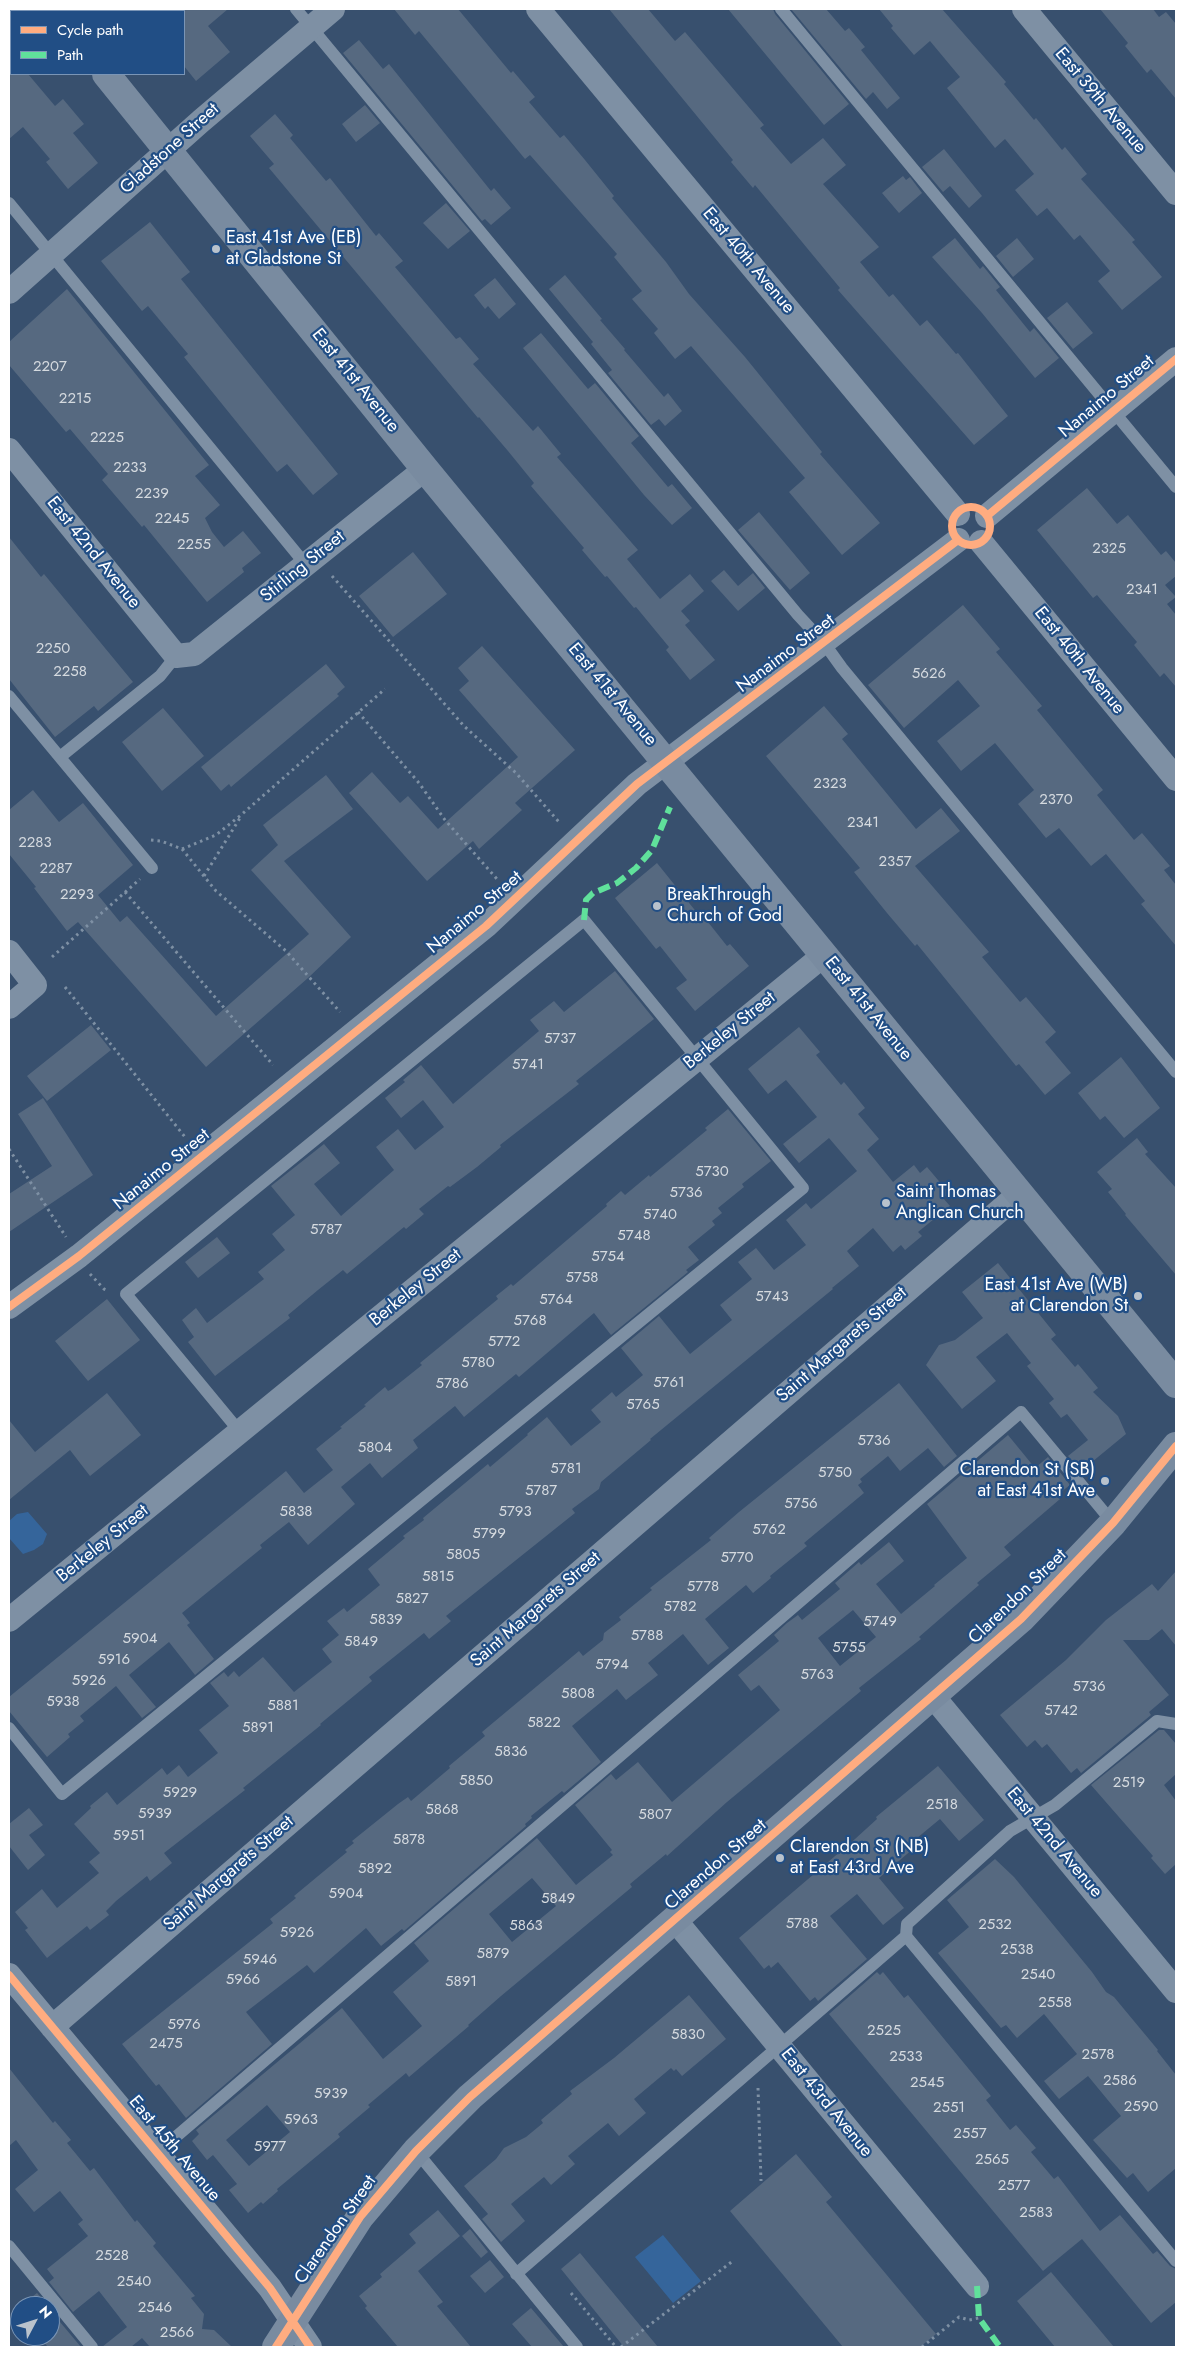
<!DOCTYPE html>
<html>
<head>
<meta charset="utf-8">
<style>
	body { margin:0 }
	#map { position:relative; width:1185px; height:2356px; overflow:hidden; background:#38506e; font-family:Jost,sans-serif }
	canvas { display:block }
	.frame { position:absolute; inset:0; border:10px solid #fff; pointer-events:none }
	.legend { position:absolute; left:10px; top:10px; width:175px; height:65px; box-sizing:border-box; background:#214e85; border:1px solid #7a95b6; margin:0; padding:6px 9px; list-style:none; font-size:15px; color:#fff }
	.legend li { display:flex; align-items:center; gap:10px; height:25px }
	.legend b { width:25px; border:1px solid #7a95b6 }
	.north { position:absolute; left:10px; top:2296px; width:50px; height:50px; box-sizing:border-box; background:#214e85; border:1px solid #7a95b6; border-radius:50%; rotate:50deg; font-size:14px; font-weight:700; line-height:20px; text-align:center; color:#fff }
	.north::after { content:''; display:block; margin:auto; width:18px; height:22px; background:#b9c2cc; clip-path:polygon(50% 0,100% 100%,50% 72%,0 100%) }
</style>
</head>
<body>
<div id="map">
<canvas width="1185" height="2356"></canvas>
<div class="frame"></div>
<ul class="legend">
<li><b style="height:6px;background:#ffac80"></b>Cycle path</li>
<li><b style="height:6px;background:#60e19b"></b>Path</li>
</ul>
<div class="north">N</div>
</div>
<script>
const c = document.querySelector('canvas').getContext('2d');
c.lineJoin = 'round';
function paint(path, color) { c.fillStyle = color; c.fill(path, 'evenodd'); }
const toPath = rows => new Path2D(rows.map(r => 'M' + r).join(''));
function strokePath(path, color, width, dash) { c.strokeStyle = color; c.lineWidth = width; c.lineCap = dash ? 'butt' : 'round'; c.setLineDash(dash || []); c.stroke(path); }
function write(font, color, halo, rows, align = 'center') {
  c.font = font + ' Jost,sans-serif'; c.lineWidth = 4.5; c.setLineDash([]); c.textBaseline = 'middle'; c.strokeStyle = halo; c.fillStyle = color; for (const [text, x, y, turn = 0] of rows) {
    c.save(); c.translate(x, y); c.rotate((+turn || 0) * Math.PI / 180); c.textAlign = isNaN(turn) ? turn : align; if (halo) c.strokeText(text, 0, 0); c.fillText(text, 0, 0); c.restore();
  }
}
const green = toPath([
	[28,1512,47,1534,43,1544,34,1550,23,1554,9,1538,9,1521,17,1514],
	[663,2235,701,2281,673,2303,635,2257]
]);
const building = toPath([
	[184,9,228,9,208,26,230,52,196,81,184,66],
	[394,9,458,9,511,73,513,71,535,97,529,102,560,138,564,135,585,160,614,196,612,198,666,262,689,294,745,357,822,452,820,454,880,523,842,555,789,492,805,478,691,346,675,359,654,333,658,329,632,299,642,291,614,257,617,254,530,155,525,159,419,31,415,35],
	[609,9,648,9,675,41,685,32,764,125,760,128,791,164,823,138,846,165,823,184,879,247,860,262,889,297,893,294,920,326,927,320,956,354,958,353,1008,416,974,445,838,290,840,288,755,185,753,188,731,162,733,160],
	[728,9,773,9,775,14,849,104,824,125],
	[791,9,826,9,845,31,849,28,865,47,861,50,900,98,887,109,873,92,866,99],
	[879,9,942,9,1006,82,1004,84,1034,120,1036,118,1062,150,1065,147,1087,174,1081,179,1135,240,1132,242,1162,277,1122,310,1098,281,1110,271,1080,235,1074,240,1047,208,1037,216,1015,190,1034,174,1005,139,995,148,947,88,960,77,930,41,914,55,891,28,893,26],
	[1100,9,1153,9,1159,17,1166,12,1176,24,1176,99,1151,69,1147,73,1125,46,1128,43],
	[359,40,383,69,389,64,491,191,494,188,511,208,491,225,485,219,482,221,343,53],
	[9,74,28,74,55,106,63,99,84,124,73,133,98,163,68,189,46,162,50,159,23,127,9,139],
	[365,105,380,123,356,142,342,124],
	[275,114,293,135,290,138,326,181,330,178,376,236,379,233,403,261,395,267,456,339,460,337,479,359,473,364,533,431,538,426,561,454,557,457,638,550,627,559,660,599,690,574,704,591,681,611,690,621,685,625,715,660,690,680,666,650,669,647,636,607,634,608,607,576,605,577,582,550,584,548,531,486,534,483,508,451,479,417,478,418,269,168,274,164,250,136],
	[944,149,982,196,969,208,950,186,943,192,922,167],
	[903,176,906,180,910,177,922,193,899,213,882,193],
	[446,203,470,231,448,249,423,223],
	[150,222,190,272,181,279,338,474,313,495,287,464,277,472,184,357,188,354,148,306,142,311,101,261],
	[955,238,980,269,983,266,1000,287,996,290,1030,332,1034,328,1059,358,1035,378,982,313,932,257],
	[1017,238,1034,259,1013,277,996,256],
	[565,275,602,319,600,320,625,349,624,350,664,397,668,393,682,411,665,426,659,419,651,425,608,373,612,370,591,344,593,342,549,289],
	[495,278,516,304,499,319,488,306,485,309,474,295],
	[67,289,209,465,195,476,220,505,205,518,212,532,224,547,243,531,261,553,242,568,244,572,207,602,144,525,142,527,102,480,108,474,70,429,66,432,9,365,9,342],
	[1067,302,1093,333,1073,349,1047,318],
	[541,333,588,389,595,383,639,436,631,443,668,487,672,484,692,508,672,525,644,495,523,348],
	[1087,488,1117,524,1128,515,1161,555,1166,551,1176,563,1176,576,1165,585,1176,597,1167,604,1176,615,1176,687,1164,673,1160,677,1134,645,1137,642,1097,595,1093,598,1037,530],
	[759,512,810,573,790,590,738,530],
	[9,537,41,577,44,574,133,682,98,711,94,706,55,737,9,679],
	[413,552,447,594,393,637,359,596],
	[724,570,738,586,753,573,765,588,738,611,711,581],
	[963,605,1000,649,996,652,1042,706,1037,710,1103,790,1097,795,1134,840,1142,833,1170,866,1164,870,1176,885,1176,946,1141,904,1145,901,1106,854,1091,866,1059,828,1046,838,1018,804,1034,790,995,743,961,771,937,741,980,706,958,680,904,728,868,685],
	[482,646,575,750,515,803,522,810,479,849,473,841,427,881,349,793,372,772,400,803,408,796,438,829,518,757,459,690,469,681,458,668],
	[326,664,345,687,337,694,339,696,231,787,229,784,221,791,201,767],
	[824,706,848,734,842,739,916,829,941,808,960,831,915,866,989,952,982,957,1020,1002,1026,997,1056,1032,1045,1042,1071,1073,1045,1095,1019,1064,1016,1066,917,944,915,946,887,913,854,872,860,868,766,756],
	[163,708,204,756,162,791,122,742],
	[326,775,353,809,284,861,351,937,308,978,206,1067,78,922,67,931,34,888,36,887,9,854,9,810,33,790,59,822,83,803,133,865,98,895,120,922,127,916,216,1016,309,934,251,870,278,845,263,825],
	[657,863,702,919,704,917,727,946,730,944,749,966,695,1011,676,988,687,980,660,946,656,949,615,898],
	[615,971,654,1019,576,1081,579,1084,500,1145,501,1147,477,1167,450,1187,448,1186,419,1209,424,1214,406,1229,404,1227,347,1274,343,1270,318,1290,288,1315,290,1318,215,1376,188,1342,194,1337,182,1320,196,1308,207,1323,264,1279,258,1272,285,1250,272,1234,295,1215,271,1186,324,1144,340,1163,314,1184,341,1216,394,1170,376,1147,398,1129,415,1150,444,1127,423,1100,401,1118,385,1098,405,1082,403,1080,421,1065,453,1104,539,1031,530,1020,554,1001,564,1012],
	[91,1025,111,1050,47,1101,27,1076],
	[799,1027,820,1052,816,1055,841,1085,844,1082,865,1108,858,1114,879,1139,867,1150,893,1182,914,1165,920,1173,927,1167,949,1193,943,1198,950,1206,918,1232,922,1236,905,1250,901,1245,893,1252,873,1228,847,1251,859,1266,832,1288,833,1289,650,1439,651,1440,601,1482,599,1489,572,1509,575,1513,446,1616,451,1621,429,1639,424,1633,369,1677,372,1681,320,1724,321,1725,243,1788,245,1790,164,1853,172,1863,150,1881,147,1876,116,1901,106,1911,109,1915,90,1930,87,1926,47,1958,25,1930,28,1928,15,1912,42,1889,57,1908,99,1873,89,1862,100,1853,74,1824,91,1808,90,1806,107,1792,117,1805,162,1768,167,1775,179,1765,188,1777,218,1753,199,1730,229,1706,210,1683,224,1672,228,1677,234,1671,239,1677,263,1657,294,1692,332,1662,322,1649,339,1635,327,1621,344,1608,347,1612,380,1585,368,1569,405,1538,403,1536,424,1520,423,1518,488,1464,490,1467,528,1435,527,1434,547,1417,571,1446,601,1422,591,1410,612,1392,616,1397,643,1375,621,1348,659,1316,690,1354,732,1320,720,1305,752,1279,738,1262,756,1248,774,1270,806,1245,786,1220,806,1203,811,1209,857,1171,829,1138,799,1163,783,1144,817,1117,786,1080,768,1094,748,1069],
	[1121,1057,1160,1108,1124,1138,1105,1116,1100,1120,1078,1093],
	[43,1098,93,1175,9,1232,9,1194,52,1166,18,1114],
	[728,1109,771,1161,742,1184,744,1187,718,1208,722,1213,712,1221,715,1225,688,1247,699,1260,686,1270,688,1272,611,1335,594,1313,519,1377,516,1374,464,1417,455,1406,413,1440,418,1448,382,1478,370,1463,341,1487,355,1504,308,1545,289,1522,260,1545,262,1548,182,1613,190,1623,187,1625,214,1659,195,1675,169,1642,129,1675,156,1707,142,1718,116,1686,80,1716,84,1721,68,1734,70,1737,47,1757,9,1711,9,1697,286,1471,304,1493,333,1470,316,1449,342,1428,340,1427,366,1406,364,1405,385,1387,388,1391,392,1389,422,1365,420,1363,498,1299,496,1296,511,1284,513,1286,607,1206,606,1204,621,1191,625,1195,649,1175,650,1177,707,1130,705,1128],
	[1137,1138,1148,1152,1145,1154,1176,1188,1176,1275,1125,1215,1126,1214,1108,1192,1112,1189,1097,1172],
	[217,1237,230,1253,198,1278,185,1262],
	[998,1263,1056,1335,1051,1339,1075,1367,1078,1364,1098,1388,1093,1392,1118,1416,1126,1434,1081,1471,1068,1456,1088,1440,1067,1414,1061,1418,1049,1403,1054,1399,1027,1366,1031,1363,1007,1333,976,1357,996,1381,962,1409,926,1365,939,1345,955,1340,983,1318,962,1292],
	[107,1299,140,1340,88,1381,55,1341],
	[899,1383,957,1456,944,1467,928,1448,900,1471,888,1456,860,1479,862,1482,858,1485,864,1493,804,1543,807,1546,770,1576,771,1578,753,1593,746,1585,705,1619,729,1648,708,1665,683,1634,648,1663,658,1675,626,1700,617,1689,572,1726,601,1762,564,1793,562,1791,531,1816,532,1818,525,1824,526,1826,404,1931,402,1929,381,1946,366,1928,314,1973,307,1965,246,2012,272,2044,186,2118,159,2084,156,2086,122,2044,273,1923,270,1919,296,1898,294,1896,347,1852,345,1850,354,1843,352,1841,398,1804,408,1797,411,1801,450,1768,449,1766,485,1736,482,1732,579,1651,583,1656,603,1640,604,1633,621,1620,619,1617,652,1590,650,1588,711,1540,709,1538,739,1512],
	[107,1393,141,1435,90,1476,70,1450,9,1500,9,1420,35,1452],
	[1008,1435,1035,1468,1048,1457,1070,1485,1056,1496,1060,1499,1004,1547,1011,1555,977,1583,979,1585,919,1637,921,1639,859,1688,861,1691,727,1802,667,1856,666,1854,630,1884,632,1887,501,1996,468,2025,469,2026,409,2077,406,2073,368,2105,370,2107,338,2134,340,2137,277,2189,278,2191,263,2204,261,2202,248,2213,229,2190,237,2184,213,2155,207,2160,192,2141,199,2134,196,2130,342,2008,383,2059,422,2026,393,1992,429,1961,414,1943,537,1838,576,1885,613,1855,610,1852,612,1850,575,1805,611,1774,616,1780,638,1762,672,1802,780,1710,759,1685,751,1691,738,1675,779,1641,774,1635,787,1623,798,1615,802,1620,840,1589,835,1583,859,1562,861,1565,889,1542,904,1561,876,1584,901,1614,935,1586,934,1585,967,1558,927,1504],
	[853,1610,876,1637,840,1666,818,1638],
	[532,1878,556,1906,512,1942,489,1914],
	[267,2105,290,2132,249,2166,226,2140],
	[1176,1571,1176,1646,1162,1629,1149,1640,1123,1640,1169,1695,1149,1712,1151,1715,1081,1773,1077,1768,1071,1773,1047,1744,1042,1748,1035,1740,1027,1747,1000,1715,1066,1660,1106,1620,1152,1584,1158,1591],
	[1159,1730,1164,1730,1176,1744,1176,1774,1164,1785,1176,1801,1176,1864,1165,1874,1151,1858,1153,1856,1091,1785],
	[938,1766,984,1820,959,1841,940,1819,911,1843,914,1848,879,1878,904,1908,883,1925,857,1894,830,1916,867,1959,818,2001,815,1997,810,2001,778,1962,771,1968,769,1965,764,1969,739,1938,855,1839,877,1819,876,1817],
	[29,1808,43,1825,29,1835,45,1855,28,1870,9,1846,9,1824],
	[995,1859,1014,1877,1092,1972,1106,1992,1114,1997,1158,2050,1157,2051,1176,2075,1176,2168,1148,2192,1133,2173,1127,2178,1093,2140,1121,2116,1088,2076,1059,2099,1044,2081,1077,2054,1044,2014,1017,2038,1006,2025,1001,2028,938,1953,969,1927,947,1900],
	[877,1972,880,1975,883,1972,904,1998,908,1995,991,2096,986,2100,1010,2130,1016,2125,1036,2148,1031,2152,1054,2179,1058,2176,1100,2231,1120,2215,1153,2254,1157,2251,1170,2266,1176,2269,1176,2302,1151,2323,1082,2239,1043,2271,829,2014],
	[689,1995,726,2039,682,2076,676,2069,674,2071,671,2068,634,2099,646,2113,619,2136,608,2123,568,2156,575,2164,551,2185,544,2177,511,2204,525,2221,501,2242,482,2219,488,2214,464,2186,496,2159,504,2148,526,2137,543,2123,541,2120,572,2094,570,2091,614,2058],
	[9,2068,53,2123,55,2121,71,2140,67,2143,90,2171,94,2168,135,2222,137,2220,156,2243,153,2246,195,2296,191,2298,204,2314,202,2329,214,2330,232,2347,150,2347,142,2338,131,2347,102,2347,127,2327,99,2291,73,2312,49,2282,54,2278,47,2269,88,2236,78,2224,83,2220,60,2191,34,2212,15,2189,38,2170,16,2140,9,2146],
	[796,2154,832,2197,826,2202,936,2334,920,2347,843,2347,730,2211],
	[438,2210,460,2236,418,2271,443,2302,437,2306,471,2347,398,2347,365,2308,367,2306,359,2296,382,2277,380,2274,416,2243,409,2234],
	[470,2229,488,2252,481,2258,462,2236],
	[580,2253,658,2347,624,2347,561,2269],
	[490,2260,504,2277,485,2293,470,2276],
	[1051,2272,1114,2347,1055,2347,1017,2301],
	[37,2293,48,2306,20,2306],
	[531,2308,564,2347,532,2347,512,2324],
	[50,2309,60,2322,81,2347,48,2347,38,2336,50,2336]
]);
const path = toPath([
	[332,576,464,726,516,773,559,822],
	[358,712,419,783,445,820,497,879],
	[151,840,161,841,182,849,216,891,286,951,340,1012],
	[182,849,216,835,241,815,385,689],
	[204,876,240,818],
	[125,892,273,1065],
	[52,957,140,879],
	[65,987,185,1137],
	[9,1149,66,1237],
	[90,1274,104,1289,109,1291],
	[758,2088,761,2181],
	[571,2293,616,2347],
	[621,2347,734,2260],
	[922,2347,959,2317,969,2320,979,2318]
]);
const lane = toPath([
	[296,9,798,615,824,643,842,668,1176,1072],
	[781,9,1176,487],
	[9,203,306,565],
	[9,696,152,868],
	[60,757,160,676,176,656],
	[1176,1724,1157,1721,1055,1805,1010,1831,907,1924,906,1936,1176,2261],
	[9,1728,62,1794,803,1188,584,920,126,1294,240,1432],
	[416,2151,577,2347],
	[157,2153,1021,1412,1113,1523],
	[9,2246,92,2347],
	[516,2274,906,1936]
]);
const street = toPath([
	[538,9,958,514],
	[1024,9,1176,193],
	[9,292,201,121,333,9],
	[9,450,176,656,194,654,425,469],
	[987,516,1176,359],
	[981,542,1176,779],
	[9,952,35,985,9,1007],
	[9,1307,79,1256,486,926,637,784,958,540],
	[9,1620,824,955],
	[932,1695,1176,1991],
	[675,1920,977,2286],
	[9,1975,270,2288,310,2347],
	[52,2027,1020,1193]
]);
const secondary = toPath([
	[53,9,55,11],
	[106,74,425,469,1176,1384],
	[276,2347,360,2217,416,2151,470,2097,1021,1619,1113,1523,1176,1446]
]);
const quiet = toPath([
	[584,920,586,900,593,893,617,883,636,868,652,850,670,807],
	[977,2286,979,2318,1000,2347]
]);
const cycleway = toPath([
	'952 526a19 19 0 1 1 38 0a19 19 0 1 1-38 0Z',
	[987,516,1176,359],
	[9,1307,79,1256,486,926,637,784,958,540],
	[9,1975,270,2288,310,2347],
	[276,2347,360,2217,416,2151,470,2097,1021,1619,1113,1523,1176,1446]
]);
const markers = [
	[216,249,5,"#b9c2cc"],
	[657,906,5,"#b9c2cc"],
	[886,1203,5,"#b9c2cc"],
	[1138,1296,5,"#b9c2cc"],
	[1105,1481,5,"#b9c2cc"],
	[780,1858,5,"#b9c2cc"]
];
const numberNames = [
	["2207",50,367],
	["2215",75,399],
	["2225",107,438],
	["2233",130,468],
	["2239",152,494],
	["2245",172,519],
	["2255",194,545],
	["2325",1109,549],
	["2341",1142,590],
	["2250",53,649],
	["2258",70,672],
	["5626",929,674],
	["2323",830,784],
	["2370",1056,800],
	["2341",863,823],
	["2283",35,843],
	["2357",895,862],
	["2287",56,869],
	["2293",77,895],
	["5737",560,1039],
	["5741",528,1065],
	["5730",712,1172],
	["5736",686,1193],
	["5740",660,1215],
	["5787",326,1230],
	["5748",634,1236],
	["5754",608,1257],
	["5758",582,1278],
	["5743",772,1297],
	["5764",556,1300],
	["5768",530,1321],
	["5772",504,1342],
	["5780",478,1363],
	["5761",669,1383],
	["5786",452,1384],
	["5765",643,1405],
	["5736",874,1441],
	["5804",375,1448],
	["5781",566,1469],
	["5750",835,1473],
	["5787",541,1491],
	["5756",801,1504],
	["5838",296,1512],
	["5793",515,1512],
	["5762",769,1530],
	["5799",489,1534],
	["5805",463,1555],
	["5770",737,1558],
	["5815",438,1577],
	["5778",703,1587],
	["5827",412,1599],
	["5782",680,1607],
	["5839",386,1620],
	["5749",880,1622],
	["5788",647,1636],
	["5904",140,1639],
	["5849",361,1642],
	["5755",849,1648],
	["5916",114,1660],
	["5794",612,1665],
	["5763",817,1675],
	["5926",89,1681],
	["5736",1089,1687],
	["5808",578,1694],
	["5938",63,1702],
	["5881",283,1706],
	["5742",1061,1711],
	["5822",544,1723],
	["5891",258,1728],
	["5836",511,1752],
	["5850",476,1781],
	["2519",1129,1783],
	["5929",180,1793],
	["2518",942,1805],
	["5868",442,1810],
	["5939",155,1814],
	["5807",655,1815],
	["5951",129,1836],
	["5878",409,1840],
	["5892",375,1869],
	["5904",346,1894],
	["5849",558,1899],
	["5788",802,1924],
	["2532",995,1925],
	["5863",526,1926],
	["5926",297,1933],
	["2538",1017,1950],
	["5879",493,1954],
	["5946",260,1960],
	["2540",1038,1975],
	["5966",243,1980],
	["5891",461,1982],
	["2558",1055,2003],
	["5976",184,2025],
	["2525",884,2031],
	["5830",688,2035],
	["2475",166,2044],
	["2578",1098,2055],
	["2533",906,2057],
	["2586",1120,2081],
	["2545",927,2083],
	["5939",331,2094],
	["2590",1141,2107],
	["2551",949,2108],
	["5963",301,2120],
	["2557",970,2134],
	["5977",270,2147],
	["2565",992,2160],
	["2577",1014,2186],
	["2583",1036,2213],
	["2528",112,2256],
	["2540",134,2282],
	["2546",155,2308],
	["2566",177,2333]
];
const streetNames = [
	["East 39th Avenue",1100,101,50],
	["Gladstone Street",170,149,-42],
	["East 40th Avenue",748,261,50],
	["East 41st Avenue",355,381,51],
	["Nanaimo Street",1107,397,-40],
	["East 42nd Avenue",93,553,51],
	["Stirling Street",303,567,-39],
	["Nanaimo Street",786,654,-37],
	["East 40th Avenue",1079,661,51],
	["East 41st Avenue",612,695,50],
	["Nanaimo Street",475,913,-40],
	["East 41st Avenue",868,1009,51],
	["Berkeley Street",730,1031,-39],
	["Nanaimo Street",162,1170,-39],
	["Berkeley Street",416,1288,-39],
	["Saint Margarets Street",842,1345,-41],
	["Berkeley Street",103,1544,-39],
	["Clarendon Street",1018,1597,-44],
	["Saint Margarets Street",536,1610,-41],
	["East 42nd Avenue",1054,1843,50],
	["Clarendon Street",716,1865,-41],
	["Saint Margarets Street",229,1874,-41],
	["East 43rd Avenue",826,2103,51],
	["East 45th Avenue",174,2149,50],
	["Clarendon Street",336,2230,-55]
];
const poiNames = [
	["East 41st Ave (EB)",226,239],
	["at Gladstone St",226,260],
	["BreakThrough",667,896],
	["Church of God",667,917],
	["Saint Thomas",896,1193],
	["Anglican Church",896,1214],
	["East 41st Ave (WB)",1128,1286,"right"],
	["at Clarendon St",1128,1307,"right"],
	["Clarendon St (SB)",1095,1471,"right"],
	["at East 41st Ave",1095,1492,"right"],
	["Clarendon St (NB)",790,1848],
	["at East 43rd Ave",790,1869]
];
paint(green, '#35659b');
paint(building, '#566980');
strokePath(path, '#7e90a4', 3, [2.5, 4]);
strokePath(lane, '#7e90a4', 12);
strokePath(street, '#7e90a4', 24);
strokePath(secondary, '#798ba0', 28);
strokePath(quiet, '#60e19b', 6, [12, 6]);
strokePath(cycleway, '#ffac80', 8);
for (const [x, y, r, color] of markers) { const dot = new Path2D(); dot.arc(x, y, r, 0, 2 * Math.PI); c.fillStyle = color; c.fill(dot); strokePath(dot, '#214e85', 2); }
write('15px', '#d5dadf', null, numberNames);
write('18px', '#fff', '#214e85', streetNames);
write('18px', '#fff', '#214e85', poiNames, 'left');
</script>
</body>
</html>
